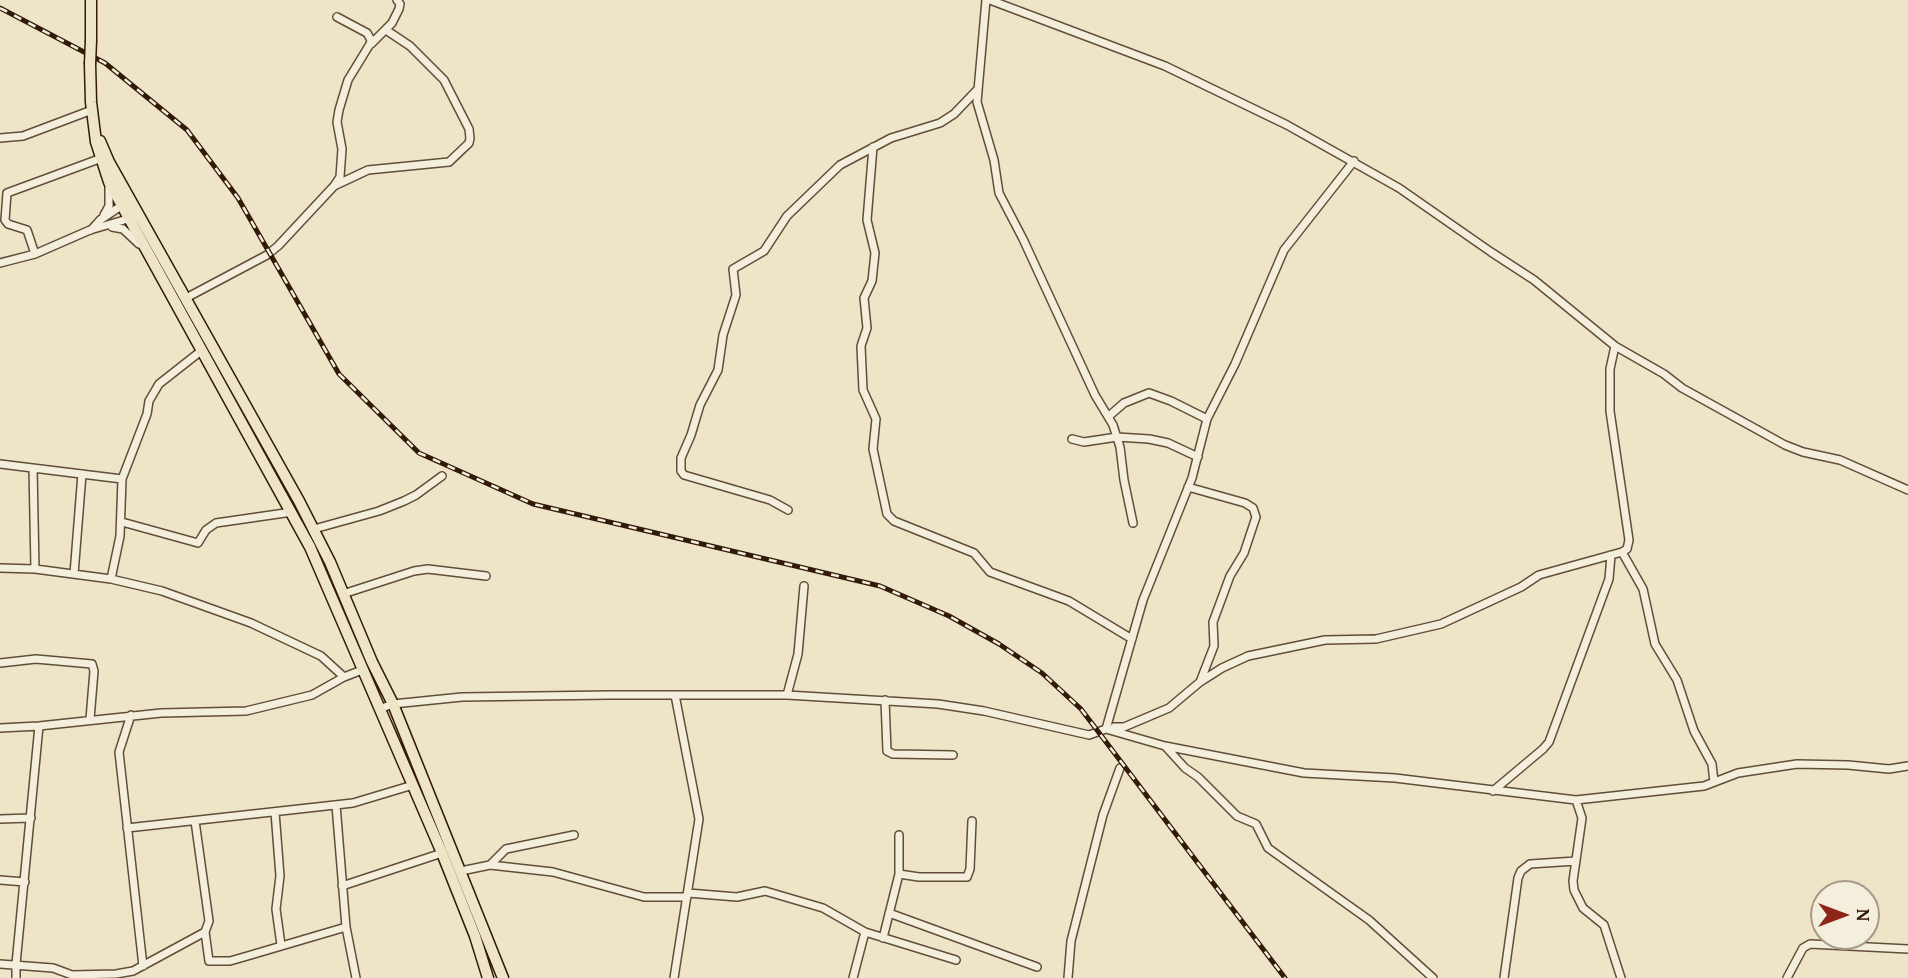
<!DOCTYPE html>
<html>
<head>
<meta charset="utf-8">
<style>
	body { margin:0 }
	#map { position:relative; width:1908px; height:978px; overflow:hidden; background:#eee5c9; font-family:"Gentium Book Plus",serif }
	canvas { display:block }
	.north { position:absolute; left:1810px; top:880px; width:70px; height:70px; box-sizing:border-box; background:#f4eedc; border:2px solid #a79987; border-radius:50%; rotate:90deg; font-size:19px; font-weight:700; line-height:28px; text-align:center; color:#331a08 }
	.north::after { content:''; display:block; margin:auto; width:24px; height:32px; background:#8f2418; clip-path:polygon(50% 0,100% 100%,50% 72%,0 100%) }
</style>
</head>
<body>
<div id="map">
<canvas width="1908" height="978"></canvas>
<div class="north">N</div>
</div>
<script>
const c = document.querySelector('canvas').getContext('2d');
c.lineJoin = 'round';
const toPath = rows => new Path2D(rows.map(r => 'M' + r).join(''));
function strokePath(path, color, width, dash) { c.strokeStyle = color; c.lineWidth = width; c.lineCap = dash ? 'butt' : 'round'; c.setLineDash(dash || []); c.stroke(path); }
const minor = toPath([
	[986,0,977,102,994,160,999,193,1023,239,1095,395,1113,425,1120,447,1124,480,1133,523],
	[990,0,1165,66,1287,125,1399,188,1491,252,1534,280,1615,346,1664,374,1682,388,1785,445,1803,452,1840,460,1908,490],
	[371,44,392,23,399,9,400,4,397,0],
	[0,138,23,136,92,110],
	[873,147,867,220,875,253,872,281,864,298,867,328,861,346,863,390,876,419,873,449,887,514,894,521,974,553,990,572,1069,601,1132,639],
	[334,186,368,170,449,162,469,143,470,138,469,129,444,80,410,46,386,30],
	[104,215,109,206,109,186],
	[112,227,123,229,139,244],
	[91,230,100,220,130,200],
	[35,254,27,230,8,224,5,220,7,193,99,159],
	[0,263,35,254,90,230,131,218],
	[186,298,267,255,278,246,334,186,340,177,342,149,337,122,339,110,348,80,370,44,371,40,367,33,337,17],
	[1109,416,1124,403,1149,393,1171,401,1207,419],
	[1072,439,1084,442,1117,437,1149,439,1168,443,1198,457],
	[0,464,122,479],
	[33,468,35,569],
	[1188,487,1245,503,1253,508,1256,517,1244,553,1230,576,1213,622,1214,646,1200,682],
	[788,510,770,500,684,475,681,471,681,458,691,435,700,405,718,370,723,335,736,295,733,269,764,251,787,216,840,165,891,138,940,123,954,114,977,90],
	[122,522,198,543,206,530,216,523,292,512],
	[314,529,379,511,404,501,416,495,442,476],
	[1622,552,1643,589,1655,644,1677,680,1694,731,1712,764,1714,782],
	[0,568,35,569,111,579,162,591,251,623,321,656,344,677],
	[74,574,82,474],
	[111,579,120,536,122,479,147,414,149,401,159,384,201,351],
	[343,594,414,571,428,569,486,576],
	[0,663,36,659,92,664,94,671,90,719],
	[787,695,798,654,804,586],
	[885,700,887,751,893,754,953,755],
	[379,709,393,704,462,697,610,695,787,695,938,704,984,711,1089,735,1106,729,1165,746,1304,773,1395,778,1576,800,1704,786,1738,773,1797,764,1848,765,1889,769,1908,766],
	[131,715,119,752,143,966],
	[1114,727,1124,727,1169,708,1200,682,1222,668,1248,656,1325,640,1376,639,1441,624,1521,587,1539,575,1622,552,1627,549,1629,540,1610,411,1610,369,1615,346],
	[0,728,39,726,161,713,246,711,312,695,344,677,362,670],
	[1106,729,1143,600,1192,478,1207,419,1235,364,1284,250,1354,161],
	[1166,747,1185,768,1198,777,1237,816,1256,824,1268,848,1369,920,1433,978],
	[1493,791,1543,749,1549,742,1609,579,1611,555],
	[1576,800,1582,818,1573,881,1574,890,1583,908,1604,925,1621,978],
	[336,805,346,927,356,978],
	[275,812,280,876,276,909,281,945],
	[0,819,31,818],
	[195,821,209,921,205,932,209,961,230,961,244,957,346,927],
	[127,828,353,803,413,785],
	[490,865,506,849,574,835],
	[461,871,490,865,553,872,644,897,687,897],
	[899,874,919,877,967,877,970,869,972,821],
	[0,880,25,882],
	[342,886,442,853],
	[688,893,737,897,765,891,823,908,865,932,956,960],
	[889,913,1037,967],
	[883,938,899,874,899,835],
	[0,964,53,968,72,975,116,974,133,971,205,932],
	[16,978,16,964,39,726],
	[674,978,699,819,675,695],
	[853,978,865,932],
	[1068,978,1071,941,1103,815,1120,768],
	[1504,978,1518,878,1521,871,1530,864,1576,861],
	[1787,978,1803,948,1810,944,1908,949]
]);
const major = toPath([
	[91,40,91,0],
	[90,64,91,102,96,142,109,182,310,547,442,853,475,936,488,978],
	[100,141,109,162,299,501,330,562,372,662,393,704,503,978]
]);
const rail = toPath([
	[0,8,105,63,187,130,238,198,339,374,419,453,533,504,880,586,949,616,999,644,1042,673,1081,709,1285,978]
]);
const majorBridge = toPath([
	[90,64,91,40]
]);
strokePath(minor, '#624d38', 10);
strokePath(major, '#331a08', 13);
strokePath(minor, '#f4eedc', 7);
strokePath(major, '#eee5c9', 10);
strokePath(rail, '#331a08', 5);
strokePath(rail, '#f4eedc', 2.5, [8]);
strokePath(majorBridge, '#331a08', 13, []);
strokePath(majorBridge, '#eee5c9', 10);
</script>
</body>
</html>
